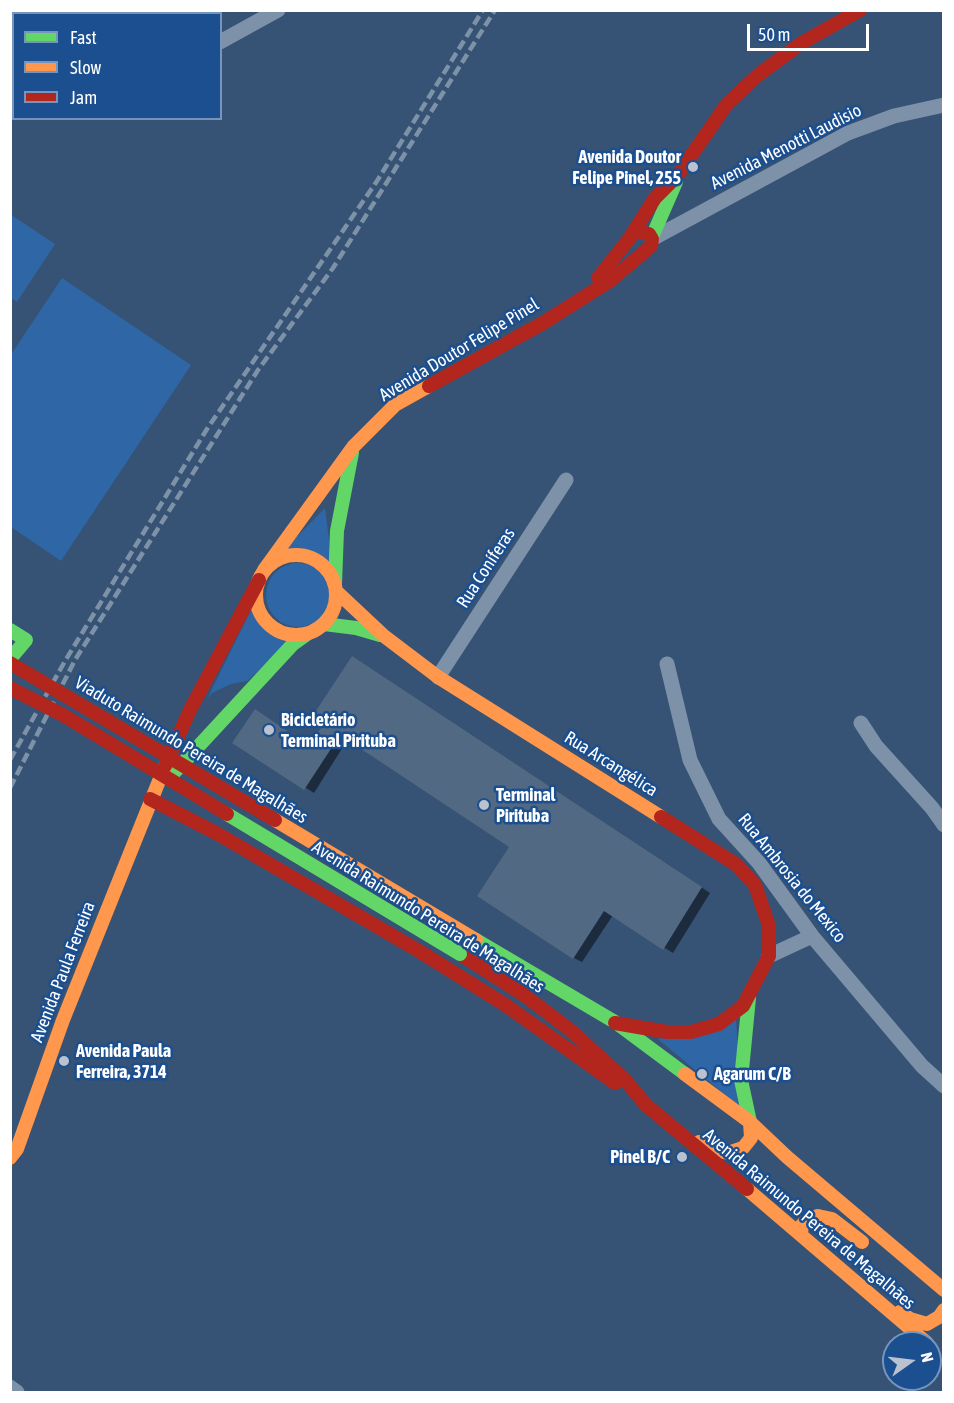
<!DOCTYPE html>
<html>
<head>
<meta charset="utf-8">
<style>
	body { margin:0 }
	#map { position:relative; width:954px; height:1403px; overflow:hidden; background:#365274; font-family:"Asap Condensed",sans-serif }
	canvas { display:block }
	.frame { position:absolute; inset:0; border:12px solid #fff; pointer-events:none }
	.legend { position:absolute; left:12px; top:12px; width:210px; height:108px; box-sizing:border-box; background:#1b4f8f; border:2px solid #7695bc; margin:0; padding:8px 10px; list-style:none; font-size:18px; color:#fff }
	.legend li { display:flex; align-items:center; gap:12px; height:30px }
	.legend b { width:30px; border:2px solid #7695bc }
	.north { position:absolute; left:882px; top:1331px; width:60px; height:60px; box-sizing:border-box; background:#1b4f8f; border:2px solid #7695bc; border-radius:50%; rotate:76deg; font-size:16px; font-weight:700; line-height:24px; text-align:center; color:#fff }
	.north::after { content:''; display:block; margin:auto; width:21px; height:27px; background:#b9c2ce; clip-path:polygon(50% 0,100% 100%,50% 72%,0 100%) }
	.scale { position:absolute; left:747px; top:24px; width:122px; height:27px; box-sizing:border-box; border:3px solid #fff; border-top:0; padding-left:8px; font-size:18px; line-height:21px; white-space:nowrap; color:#fff; -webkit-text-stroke:4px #1b4f8f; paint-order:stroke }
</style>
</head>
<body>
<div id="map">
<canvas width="954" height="1403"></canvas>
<div class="frame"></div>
<ul class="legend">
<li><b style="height:8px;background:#63d668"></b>Fast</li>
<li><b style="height:8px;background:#ff974d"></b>Slow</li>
<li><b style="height:8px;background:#b3261e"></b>Jam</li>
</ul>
<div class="north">N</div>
<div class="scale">50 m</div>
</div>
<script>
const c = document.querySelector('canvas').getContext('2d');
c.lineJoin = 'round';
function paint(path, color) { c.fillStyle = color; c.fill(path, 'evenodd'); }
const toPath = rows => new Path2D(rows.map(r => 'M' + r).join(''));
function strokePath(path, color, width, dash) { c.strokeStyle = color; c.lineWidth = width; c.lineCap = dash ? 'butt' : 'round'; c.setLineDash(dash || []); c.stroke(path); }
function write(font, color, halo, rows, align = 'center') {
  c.font = font + ' "Asap Condensed",sans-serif'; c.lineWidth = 5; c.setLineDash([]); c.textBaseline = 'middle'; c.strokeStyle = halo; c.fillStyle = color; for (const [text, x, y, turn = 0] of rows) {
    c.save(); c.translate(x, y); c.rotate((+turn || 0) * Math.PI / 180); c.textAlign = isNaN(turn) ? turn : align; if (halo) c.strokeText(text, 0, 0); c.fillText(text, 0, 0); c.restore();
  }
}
const green = toPath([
	[10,214,55,244,17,302,11,298],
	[62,278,191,365,61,561,11,527,10,356],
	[325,508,333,571,321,558,306,551,289,550,279,555],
	'266 595a32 32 0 1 1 64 0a32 32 0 1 1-64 0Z',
	[254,604,257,616,266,627,289,644,247,681,231,684,212,693,207,699],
	[736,1019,742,1109,658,1039]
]);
const shadow = toPath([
	[360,663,710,893,673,953,613,915,582,962,574,958,512,846,348,739,314,793,234,742,309,747]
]);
const building = toPath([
	[352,656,702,887,663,950,604,911,573,959,477,896,509,847,340,735,304,790,232,743,255,709,309,746,323,724,312,717]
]);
const street = toPath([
	[10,22,14,25],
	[220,42,278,10],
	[652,239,848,133,894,116,944,105],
	[667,664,690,760,719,819,759,863,812,936,922,1066,944,1086],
	[438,677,566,480],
	[861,723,876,746,932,808,944,825],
	[769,956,812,936],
	[10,1387,17,1392]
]);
const fast = toPath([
	[652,237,676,182],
	[335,584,337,531,352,453],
	[324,624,356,628,380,635],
	[10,630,26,640,10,659],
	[171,776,293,644,307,634],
	[476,940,615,1022,685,1074],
	[749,998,741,1080,750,1122]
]);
const slow = toPath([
	'256 595a40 40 0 1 1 80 0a40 40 0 1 1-80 0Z',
	[264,570,353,447,395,405,429,386],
	[336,591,384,636,438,677,661,817],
	[685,1074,750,1122,787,1157,944,1290],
	[699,1142,713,1150,728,1153,743,1148,751,1138,750,1122],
	[10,1158,17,1149,63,1020,165,766],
	[747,1189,927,1343],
	[801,1233,802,1225,808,1219,818,1216,832,1219,862,1242],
	[900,1312,910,1319,927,1324,939,1317,944,1310]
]);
const jam = toPath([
	[598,278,629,239,655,198,677,176,727,104,758,75,800,44,860,10],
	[429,386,543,323,611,280,651,246,652,239,649,234,636,231],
	[165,766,190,710,259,580],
	[150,799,218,834,419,951,507,1006,615,1083],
	[460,954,524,995,570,1030,625,1080,646,1105,747,1189],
	[615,1023,667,1032,691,1032,719,1024,743,1006,769,956,769,926,755,885,737,865,661,817]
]);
const rail = toPath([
	[10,760,65,661,207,429,377,181,483,10],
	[10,788,75,660,258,370,333,268,495,10]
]);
const fastBridge = toPath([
	[227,814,460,954]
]);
const slowBridge = toPath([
	[275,820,476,940]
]);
const jamBridge = toPath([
	[10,663,275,820],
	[10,688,63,715,227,814]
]);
const markers = [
	[693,167,6,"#b9c2ce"],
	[269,730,6,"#b9c2ce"],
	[484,805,6,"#b9c2ce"],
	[64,1061,6,"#b9c2ce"],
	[702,1074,6,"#b9c2ce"],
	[682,1157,6,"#b9c2ce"]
];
const streetNames = [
	["Avenida Menotti Laudisio",786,147,-27],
	["Avenida Doutor Felipe Pinel",459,350,-31],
	["Rua Coníferas",486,568,-57],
	["Viaduto Raimundo Pereira de Magalhães",191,750,31],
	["Rua Arcangélica",611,764,32],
	["Rua Ambrosia do Mexico",792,878,51],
	["Avenida Raimundo Pereira de Magalhães",428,917,32],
	["Avenida Paula Ferreira",63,972,-69],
	["Avenida Raimundo Pereira de Magalhães",809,1219,40]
];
const poiNames = [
	["Avenida Doutor",681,157,"right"],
	["Felipe Pinel, 255",681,178,"right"],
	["Bicicletário",281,720],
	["Terminal Pirituba",281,741],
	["Terminal",496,795],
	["Pirituba",496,816],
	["Avenida Paula",76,1051],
	["Ferreira, 3714",76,1072],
	["Agarum C/B",714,1074],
	["Pinel B/C",670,1157,"right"]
];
paint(green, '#2f66a5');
paint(shadow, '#0007');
paint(building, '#526984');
strokePath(street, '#7d92a8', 15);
strokePath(fast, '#63d668', 14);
strokePath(slow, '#ff974d', 14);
strokePath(jam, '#b3261e', 14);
strokePath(rail, '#7e92a7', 4.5, [10, 4.5]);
strokePath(fastBridge, '#63d668', 14);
strokePath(slowBridge, '#ff974d', 14);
strokePath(jamBridge, '#b3261e', 14);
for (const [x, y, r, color] of markers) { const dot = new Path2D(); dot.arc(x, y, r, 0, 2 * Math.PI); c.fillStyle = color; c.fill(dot); strokePath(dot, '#1b4f8f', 2); }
write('18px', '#fff', '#1b4f8f', streetNames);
write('bold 18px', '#fff', '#1b4f8f', poiNames, 'left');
</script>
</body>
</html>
